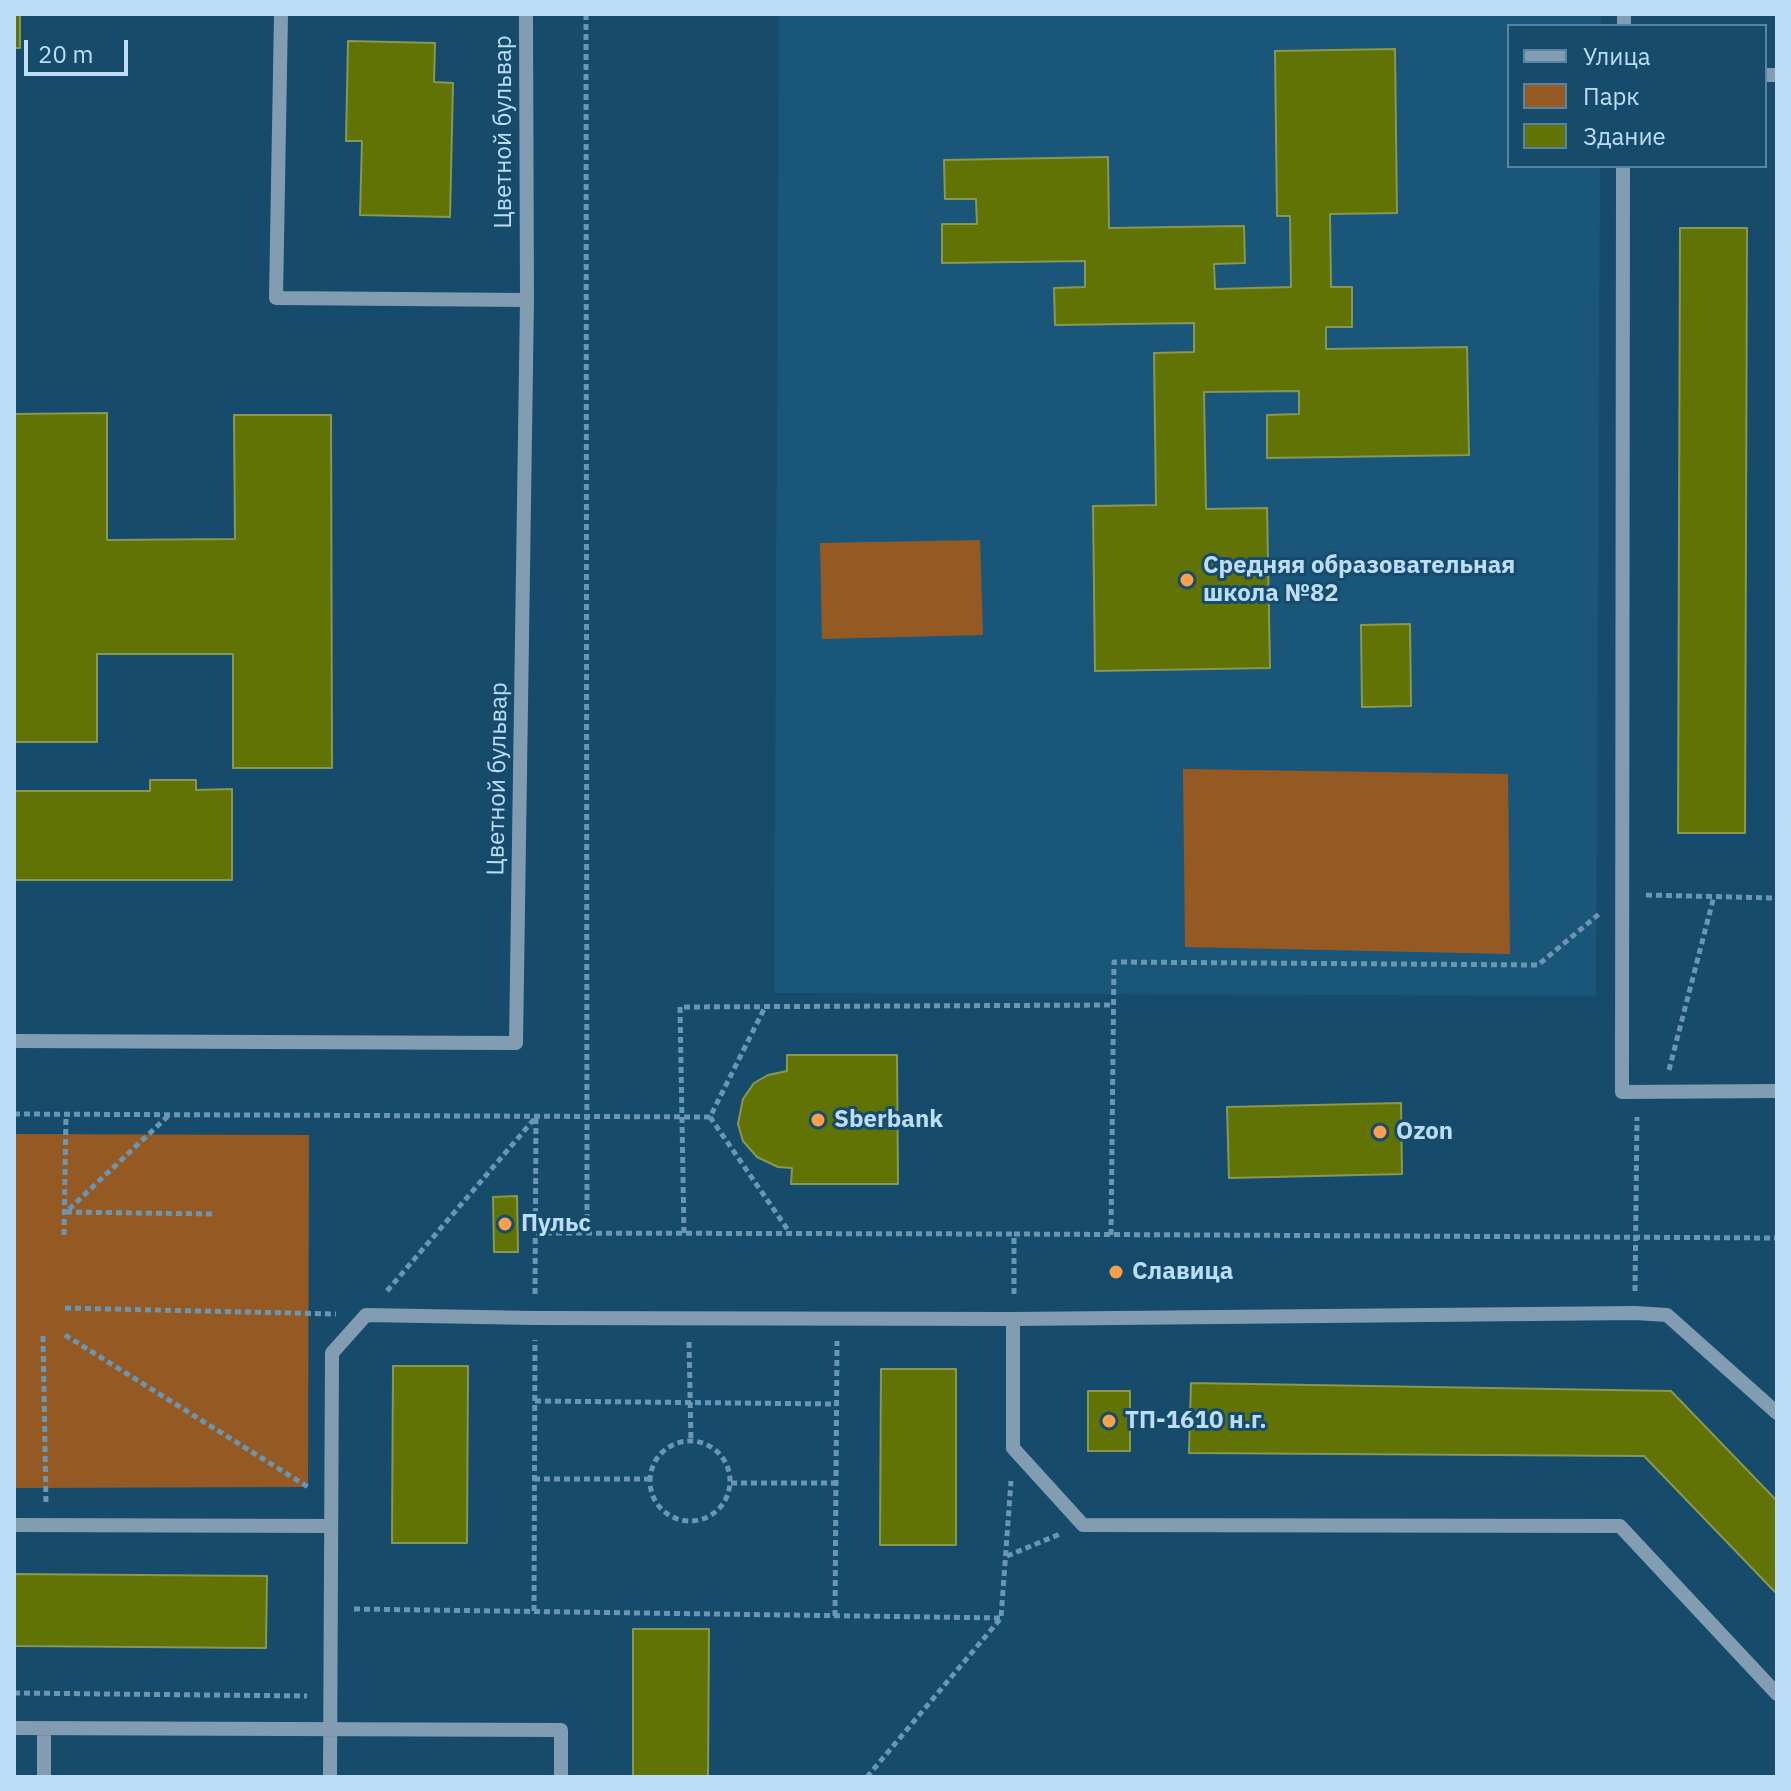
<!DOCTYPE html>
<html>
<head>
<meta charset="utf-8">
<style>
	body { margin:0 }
	#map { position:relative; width:1791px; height:1791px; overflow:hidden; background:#164b6b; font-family:"IBM Plex Sans",sans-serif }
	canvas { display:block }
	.frame { position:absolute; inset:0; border:16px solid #bcddf5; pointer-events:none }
	.legend { position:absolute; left:1507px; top:24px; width:260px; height:144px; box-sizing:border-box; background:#164b6b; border:2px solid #5885a2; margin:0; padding:10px 14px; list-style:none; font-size:24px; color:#bcddf5 }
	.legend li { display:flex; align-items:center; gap:16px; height:40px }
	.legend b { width:40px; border:2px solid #5885a2 }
	.scale { position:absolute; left:24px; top:40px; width:104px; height:36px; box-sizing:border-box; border:4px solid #bcddf5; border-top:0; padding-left:10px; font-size:24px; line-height:28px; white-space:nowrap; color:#bcddf5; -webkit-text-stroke:6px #164b6b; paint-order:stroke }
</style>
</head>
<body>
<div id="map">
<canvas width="1791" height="1791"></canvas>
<div class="frame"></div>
<ul class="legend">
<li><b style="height:10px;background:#829db2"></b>Улица</li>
<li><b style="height:22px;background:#955a24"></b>Парк</li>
<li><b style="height:22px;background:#617304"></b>Здание</li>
</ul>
<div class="scale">20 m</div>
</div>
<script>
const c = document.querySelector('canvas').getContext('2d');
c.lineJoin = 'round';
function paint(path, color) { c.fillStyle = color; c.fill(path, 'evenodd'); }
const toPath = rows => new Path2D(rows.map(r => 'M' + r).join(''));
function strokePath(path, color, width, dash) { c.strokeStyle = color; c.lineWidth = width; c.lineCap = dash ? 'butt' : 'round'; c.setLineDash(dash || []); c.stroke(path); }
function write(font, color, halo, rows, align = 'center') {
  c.font = font + ' "IBM Plex Sans",sans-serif'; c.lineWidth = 6; c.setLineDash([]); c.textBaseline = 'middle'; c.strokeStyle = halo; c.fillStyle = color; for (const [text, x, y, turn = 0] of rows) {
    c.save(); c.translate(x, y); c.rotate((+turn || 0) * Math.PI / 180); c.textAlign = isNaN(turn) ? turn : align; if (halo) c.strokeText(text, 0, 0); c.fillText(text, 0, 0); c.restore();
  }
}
const built = toPath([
	[779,14,1601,14,1601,26,1509,26,1509,166,1600,166,1596,996,774,993]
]);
const green = toPath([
	[980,540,983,635,822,639,820,543],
	[1183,769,1508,774,1510,954,1185,947],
	[14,1134,309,1135,308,1487,14,1488]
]);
const building = toPath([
	[14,14,20,14,20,48,14,48,14,14],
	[348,41,435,43,434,82,453,83,450,217,360,215,362,141,346,141,348,41],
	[1395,49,1397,213,1330,214,1331,287,1352,287,1352,327,1326,327,1326,349,1467,347,1469,455,1267,458,1267,415,1299,414,1299,391,1204,392,1206,509,1267,508,1270,668,1095,671,1093,506,1156,505,1154,353,1194,352,1194,323,1055,325,1054,288,1085,287,1085,261,942,263,942,224,977,224,976,199,945,199,944,160,1108,157,1109,228,1244,226,1245,263,1214,264,1215,289,1291,287,1290,216,1277,216,1275,51,1395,49],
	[1680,228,1747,228,1745,833,1678,833,1680,228],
	[107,413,107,540,235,539,234,415,331,415,332,768,233,768,233,654,97,654,97,742,14,742,14,414,107,413],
	[1410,624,1411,706,1362,707,1361,625,1410,624],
	[150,780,196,780,196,790,232,789,232,880,14,880,14,791,150,791,150,780],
	[787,1055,897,1055,898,1184,791,1184,792,1168,778,1167,757,1157,743,1141,738,1124,743,1099,754,1083,768,1075,787,1071,787,1055],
	[1401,1103,1402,1174,1229,1178,1227,1107,1401,1103],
	[517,1196,518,1252,494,1252,493,1197,517,1196],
	[393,1366,468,1366,467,1543,392,1543,393,1366],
	[881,1369,956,1369,956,1545,880,1545,881,1369],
	[1191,1383,1671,1391,1777,1501,1777,1594,1644,1456,1189,1453,1191,1383],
	[1088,1391,1130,1391,1130,1451,1088,1451,1088,1391],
	[14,1574,267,1576,266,1648,14,1646,14,1574],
	[633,1629,709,1629,708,1777,633,1777,633,1629]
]);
const path = toPath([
	[586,14,587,1232],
	[1646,895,1777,898],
	[1669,1070,1714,896],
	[14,1114,710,1117,765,1007],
	[168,1116,66,1212,214,1214],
	[710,1117,790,1233],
	[536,1233,1014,1234],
	[684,1233,680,1007,1112,1005],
	[64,1235,66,1115],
	[1111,1235,1114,962,1538,965,1599,914],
	[387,1291,536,1117],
	[1635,1291,1637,1117],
	[535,1294,536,1117],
	[1014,1294,1014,1234,1777,1238],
	[65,1308,336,1314],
	[65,1335,308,1487],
	[43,1336,46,1503],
	[689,1342,691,1441],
	[535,1401,836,1404],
	'650 1481a40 40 0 1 1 80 0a40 40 0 1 1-80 0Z',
	[534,1479,648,1479],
	[731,1483,836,1483],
	[1007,1556,1060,1534],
	[354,1609,1001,1618],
	[534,1611,535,1340],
	[835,1616,837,1341],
	[14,1693,307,1696],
	[867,1777,1001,1618,1011,1481]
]);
const minor = toPath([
	[281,14,276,298,527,300],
	[1624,26,1624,14],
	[1765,75,1777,75],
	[1623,166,1622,1092,1777,1091],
	[14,1041,516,1043,527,300,526,14],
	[1013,1319,1013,1448,1083,1525,1620,1526,1777,1694],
	[14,1525,331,1526],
	[14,1728,561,1730,561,1777],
	[44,1728,44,1777],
	[330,1777,332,1353,366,1315,535,1318,1013,1319,1635,1313,1667,1315,1777,1413]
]);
const markers = [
	[1187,580,8,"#fa9f4e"],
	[818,1120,8,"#fa9f4e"],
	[1380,1132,8,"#fa9f4e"],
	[505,1224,8,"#fa9f4e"],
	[1116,1272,8,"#fa9f4e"],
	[1109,1421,8,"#fa9f4e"]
];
const streetNames = [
	["Цветной бульвар",504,132,-90],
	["Цветной бульвар",498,779,-89]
];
const poiNames = [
	["Средняя образовательная",1203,566],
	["школа №82",1203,594],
	["Sberbank",834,1120],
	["Ozon",1396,1132],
	["Пульс",521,1224],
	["Славица",1132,1272],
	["ТП-1610 н.г.",1125,1421]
];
paint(built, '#1a567a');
paint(green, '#955a24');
paint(building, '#617304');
strokePath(building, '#889853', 2);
strokePath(path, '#6b96b2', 5, [6, 4]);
strokePath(minor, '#829db2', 14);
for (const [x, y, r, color] of markers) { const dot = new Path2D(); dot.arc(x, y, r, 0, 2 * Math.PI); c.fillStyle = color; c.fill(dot); strokePath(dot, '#164b6b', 3); }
write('24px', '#bcddf5', '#164b6b', streetNames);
write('bold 24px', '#bcddf5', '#164b6b', poiNames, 'left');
</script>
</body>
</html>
